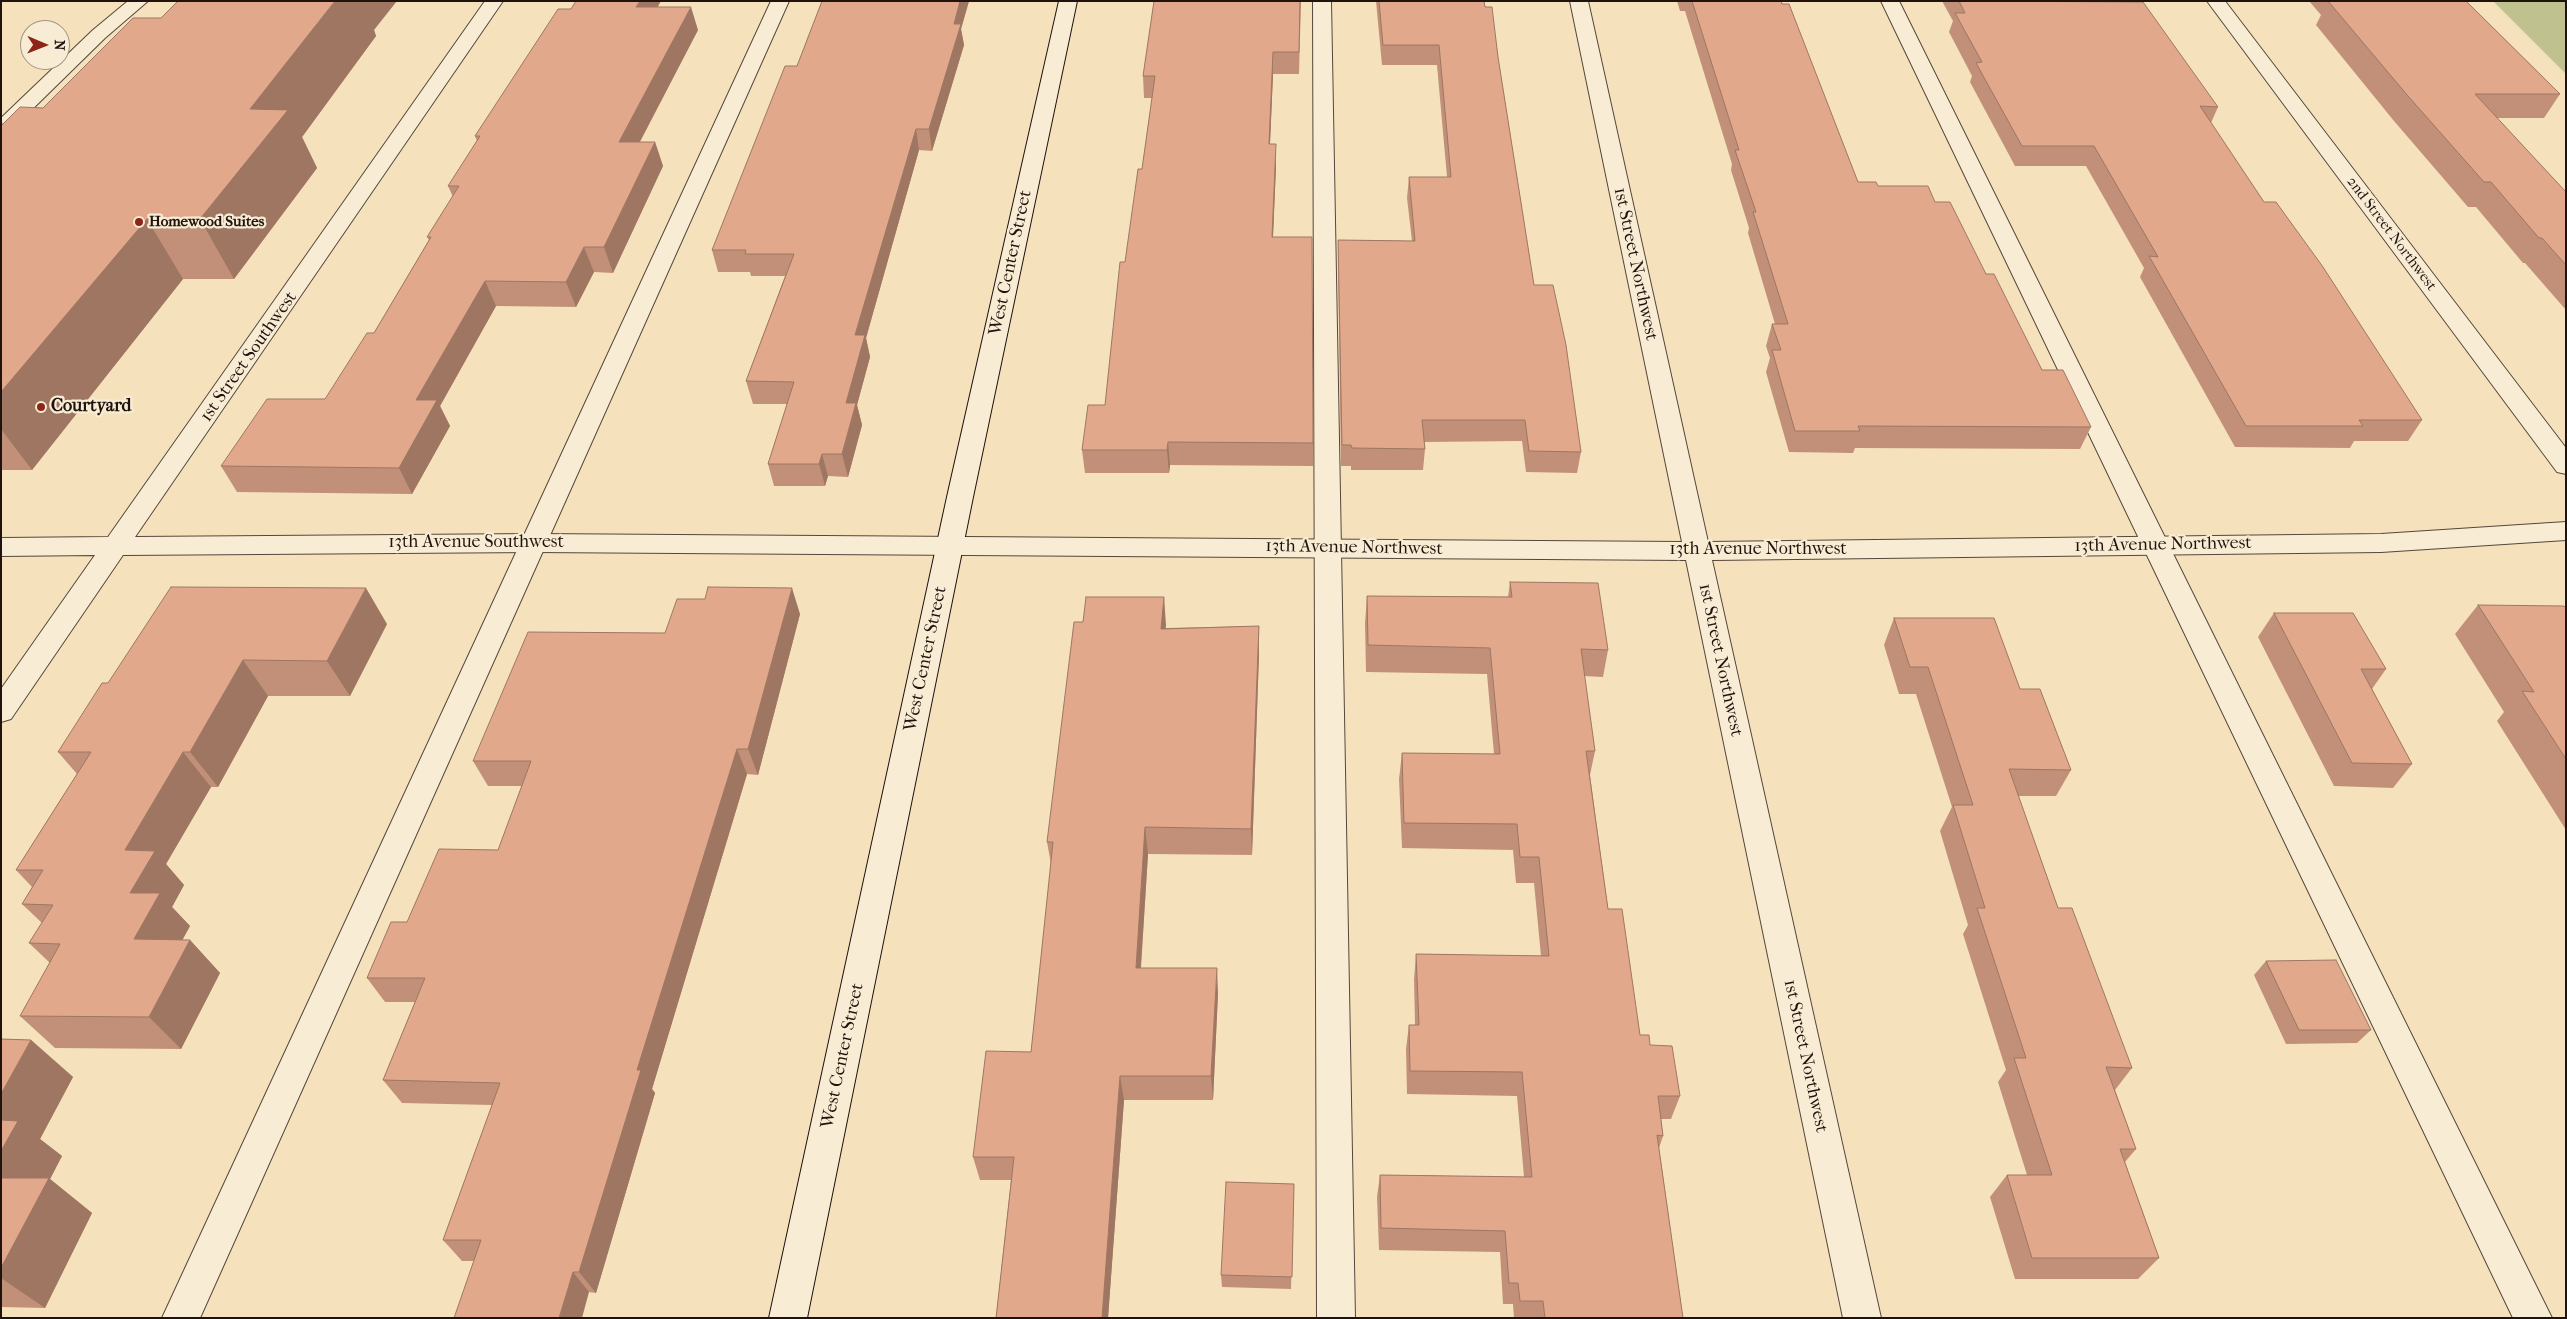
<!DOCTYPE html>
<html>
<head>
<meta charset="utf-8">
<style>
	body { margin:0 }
	#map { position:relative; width:2567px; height:1319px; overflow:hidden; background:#f5e2bd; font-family:"IM FELL French Canon",serif }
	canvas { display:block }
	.frame { position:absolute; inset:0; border:2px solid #20130e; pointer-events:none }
	.north { position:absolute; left:20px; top:20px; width:50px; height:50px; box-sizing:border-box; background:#f8ecd4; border:1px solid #a29585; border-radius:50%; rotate:91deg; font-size:14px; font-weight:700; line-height:20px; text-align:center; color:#20130e }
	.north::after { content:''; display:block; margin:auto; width:18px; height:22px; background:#8f2418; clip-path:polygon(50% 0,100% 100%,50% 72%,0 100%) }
</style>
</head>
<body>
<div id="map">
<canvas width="2567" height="1319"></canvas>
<div class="frame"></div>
<div class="north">N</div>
</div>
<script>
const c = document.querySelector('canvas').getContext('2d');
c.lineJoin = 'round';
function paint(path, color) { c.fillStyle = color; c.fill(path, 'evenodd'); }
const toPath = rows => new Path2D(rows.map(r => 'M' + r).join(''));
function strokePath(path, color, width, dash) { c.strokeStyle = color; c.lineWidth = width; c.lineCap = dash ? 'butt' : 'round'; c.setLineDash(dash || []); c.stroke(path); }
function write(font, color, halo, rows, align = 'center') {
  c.font = font + ' "IM FELL French Canon",serif'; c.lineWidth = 4.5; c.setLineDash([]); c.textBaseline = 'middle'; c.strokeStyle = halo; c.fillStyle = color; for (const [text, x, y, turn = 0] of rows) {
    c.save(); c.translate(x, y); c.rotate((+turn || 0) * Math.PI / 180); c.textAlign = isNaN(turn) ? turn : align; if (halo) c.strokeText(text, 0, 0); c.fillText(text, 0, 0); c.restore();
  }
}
const green = toPath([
	[2493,1,2566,1,2566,74]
]);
const lane = toPath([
	[128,1,148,1,105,38,8,133,1,135,1,118,93,30,128,1],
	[771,1,789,1,200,1318,162,1318,771,1],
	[1313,1,1331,1,1355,1318,1317,1318,1313,1],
	[1881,1,1899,1,2552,1318,2513,1318,1881,1]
]);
const street = toPath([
	[485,1,503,1,135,537,535,534,1682,542,1570,1,1588,1,1708,542,2381,534,2566,522,2566,540,2381,552,1712,560,1881,1318,1843,1318,1686,560,535,552,123,555,11,719,1,722,1,689,95,555,1,556,1,538,108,537,485,1],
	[2207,1,2225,1,2566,448,2566,474,2557,472,2207,1]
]);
const secondary = toPath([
	[1059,1,1077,1,973,497,807,1318,769,1318,947,497,1059,1]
]);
const wall = toPath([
	[822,1,969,1,961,29,964,45,932,151,919,150,866,338,870,357,857,405,862,425,848,477,828,476,825,486,774,486,768,464,787,404,753,404,746,381,785,276,751,276,750,272,718,272,712,250,797,66],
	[1301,1,1299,74,1273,74,1270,144,1276,166,1273,237,1313,443,1313,466,1170,465,1169,473,1085,473,1082,450,1105,405,1125,262,1142,169,1152,98,1144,98,1143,76],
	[1376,1,1484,1,1498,57,1534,285,1581,452,1577,473,1526,472,1522,441,1424,442,1425,449,1423,470,1351,470,1351,466,1341,466,1338,261,1338,240,1412,241,1407,198,1409,177,1447,177,1437,65,1382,65],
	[1677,1,1781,1,1858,182,1878,186,1935,202,1986,274,2042,370,2091,427,2080,449,1855,448,1853,453,1789,452,1766,372,1770,358,1766,346,1772,324,1775,324,1748,233,1749,228,1731,170,1732,164,1685,11,1680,11],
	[1942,1,2111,1,2218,107,2211,123,2264,202,2422,420,2408,441,2354,441,2350,448,2235,447,2140,277,2144,268,2086,166,2015,166,1970,82,1972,76,1949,32,1953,21],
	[2309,1,2466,1,2560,94,2544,118,2497,118,2566,192,2566,310,2525,263,2523,263,2476,207,2468,207,2394,121,2316,25,2321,15],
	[657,7,698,30,640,142,655,142,663,166,613,273,594,272,576,307,496,306,440,406,450,426,412,494,237,492,221,466,325,399,374,333,429,240,427,237,453,197,448,186,477,141,475,136,571,9],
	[161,18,374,30,376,36,302,137,317,168,234,279,183,279,32,470,1,470,1,120,3,124,43,108],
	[1510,582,1608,650,1603,677,1584,676,1595,751,1590,775,1608,909,1640,1035,1650,1045,1680,1096,1671,1119,1661,1119,1663,1136,1659,1148,1683,1318,1514,1318,1513,1304,1503,1304,1500,1252,1379,1250,1377,1197,1380,1175,1524,1177,1517,1096,1407,1094,1406,1049,1409,1025,1415,1025,1414,979,1416,954,1541,956,1534,883,1516,883,1513,850,1402,848,1399,779,1402,753,1494,754,1487,674,1366,672,1365,623,1367,596,1508,597],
	[1164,597,1165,628,1259,626,1259,654,1252,855,1148,854,1141,968,1218,993,1213,1100,1124,1100,1108,1318,996,1318,1011,1180,980,1180,973,1157,1031,1052,1051,864,1047,842,1083,622],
	[2478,605,2566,608,2566,830,2497,721,2504,712,2455,634],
	[2274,613,2386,669,2372,689,2412,764,2393,788,2334,786,2258,637],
	[800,614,758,775,747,774,652,1089,655,1093,596,1293,589,1292,474,1261,462,1261,443,1240,492,1105,402,1103,383,1080,415,1002,385,1002,367,978,407,922,498,850,522,786,488,786,473,761,665,633],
	[1894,618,2020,689,2071,770,2056,796,2018,796,2058,908,2132,1068,2115,1090,2136,1149,2125,1162,2159,1258,2138,1279,2015,1279,1990,1197,2007,1175,2027,1175,1998,1082,2006,1070,1963,934,1968,925,1940,831,1952,807,1916,694,1899,694,1884,645],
	[387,624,350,696,268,696,218,787,211,787,166,864,184,885,172,907,190,926,182,940,190,940,220,973,181,1049,55,1048,20,1016,50,963,29,943,42,923,22,904,32,887,16,870,77,774,58,752,108,683],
	[2266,961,2371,1030,2357,1043,2286,1044,2254,975],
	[1,1039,31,1040,73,1077,40,1139,62,1156,50,1179,92,1213,45,1308,1,1307],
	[1294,1184,1291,1289,1222,1287,1221,1275]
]);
const shadedWall = toPath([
	[335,1,397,1,374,30,376,36,302,137,317,168,234,279,200,219,250,109],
	[640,1,661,1,644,31,636,7],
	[960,1,969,1,961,29,964,45,932,151,929,129,954,24],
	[691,7,698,30,627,166,619,142],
	[1273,52,1273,74,1269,166,1269,144],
	[916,129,919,150,866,338,870,357,857,405,862,425,848,477,842,454,846,403,855,335],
	[655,142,663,166,613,273,604,247],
	[1276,144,1276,166,1272,259,1272,237],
	[147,219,183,279,32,470,1,429,1,392],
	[584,247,594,272,576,307,566,282],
	[485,281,496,306,440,406,450,426,412,494,399,468,416,400],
	[1168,442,1170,465,1169,473,1167,450],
	[822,454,828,476,825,486,819,464],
	[366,588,387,624,350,696,327,661],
	[792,588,800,614,758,775,748,749],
	[1164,597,1166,625,1163,656,1161,629],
	[1259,626,1259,654,1252,855,1251,829],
	[243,660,268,696,218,787,190,752],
	[737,749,747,774,652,1089,655,1093,596,1293,579,1272,637,1070],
	[183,752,211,787,166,864,184,885,172,907,190,926,165,972,134,939,130,893,125,850],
	[1145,827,1148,854,1139,994,1136,968],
	[190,940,220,973,181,1049,149,1017],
	[1217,968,1218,993,1213,1100,1211,1076],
	[31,1040,73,1077,40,1139,62,1156,50,1179,92,1213,45,1308,1,1278,1,1094],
	[1120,1076,1124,1100,1108,1318,1102,1318],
	[573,1272,589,1292,582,1318,559,1318]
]);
const building = toPath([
	[178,1,335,1,250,109,288,110,200,219,147,219,1,392,1,126,20,107,43,108,133,18,161,18,178,1],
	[576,1,640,1,636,7,691,7,619,142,655,142,604,247,584,247,566,282,485,281,416,400,437,400,399,468,221,466,267,399,325,399,367,333,374,333,431,237,427,237,459,186,448,186,480,136,475,136,558,9,571,9,576,1],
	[822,1,960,1,954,24,961,24,929,129,916,129,855,335,865,335,846,403,856,403,842,454,822,454,819,464,768,464,794,382,746,381,794,254,745,254,746,250,712,250,785,66,797,66,822,1],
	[1154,1,1300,1,1299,52,1273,52,1269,144,1276,144,1272,237,1312,237,1313,443,1168,442,1167,450,1082,450,1088,405,1105,405,1120,262,1125,262,1138,169,1142,169,1155,76,1143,76,1154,1],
	[1379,1,1484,1,1485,7,1492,7,1498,57,1534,285,1553,285,1566,345,1581,452,1529,451,1525,420,1422,420,1425,449,1352,448,1351,445,1342,445,1338,240,1415,241,1409,177,1451,177,1439,45,1383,45,1379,1],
	[1692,1,1781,1,1782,4,1789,4,1858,182,1876,182,1878,186,1928,186,1935,202,1950,202,1986,274,1994,274,2042,370,2063,370,2091,427,1858,426,1860,431,1795,431,1772,350,1781,350,1772,324,1788,324,1753,212,1756,212,1735,150,1739,150,1692,1],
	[1959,1,2143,2,2218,107,2200,106,2264,202,2276,202,2323,267,2422,420,2359,420,2363,426,2246,426,2149,256,2158,257,2094,146,2022,146,1976,63,1982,62,1955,13,1965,13,1959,1],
	[2328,1,2466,1,2560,94,2475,94,2566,192,2566,265,2542,238,2539,238,2491,182,2484,182,2408,96,2328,1],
	[1510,582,1598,583,1608,650,1581,649,1595,751,1586,751,1608,909,1622,909,1640,1035,1649,1035,1650,1045,1672,1046,1680,1096,1658,1096,1663,1136,1657,1135,1683,1318,1545,1318,1543,1301,1520,1301,1518,1283,1509,1283,1505,1231,1381,1228,1380,1175,1532,1177,1522,1072,1410,1071,1409,1025,1419,1025,1416,954,1549,956,1539,857,1520,857,1517,824,1404,823,1402,753,1500,754,1490,648,1368,645,1367,596,1512,597,1510,582],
	[171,587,366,588,327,661,243,660,190,752,183,752,125,850,155,851,130,893,160,893,134,939,190,940,149,1017,20,1016,60,944,29,943,53,905,22,904,43,870,16,870,91,752,58,752,102,683,108,683,171,587],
	[708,587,792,588,748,749,737,749,637,1070,641,1070,579,1272,573,1272,559,1318,454,1318,481,1240,443,1240,500,1083,383,1080,425,978,367,978,391,922,407,922,439,849,498,850,531,761,473,761,528,632,665,633,677,599,705,599,708,587],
	[1086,597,1164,597,1161,629,1259,626,1251,829,1145,827,1136,968,1217,968,1211,1076,1120,1076,1102,1318,996,1318,1014,1157,973,1157,986,1051,1031,1052,1053,842,1047,842,1074,622,1083,622,1086,597],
	[2478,605,2564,606,2566,608,2566,759,2522,691,2534,692,2478,605],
	[2274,613,2353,613,2386,669,2361,669,2412,764,2352,763,2274,613],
	[1894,618,1994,618,2020,689,2040,689,2071,770,2009,769,2058,908,2072,908,2132,1068,2106,1067,2136,1149,2120,1149,2159,1258,2032,1258,2007,1175,2052,1175,2014,1058,2026,1058,1977,908,1985,908,1953,805,1973,805,1928,667,1910,667,1894,618],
	[2336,960,2371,1030,2299,1030,2266,961,2336,960],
	[1,1039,31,1040,1,1094,1,1039],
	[1,1120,18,1121,1,1151,1,1120],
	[1,1178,49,1178,1,1268,1,1178],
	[1226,1182,1294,1184,1292,1277,1221,1275,1226,1182]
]);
const markers = [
	[139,222,5,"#8f2418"],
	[41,407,5,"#8f2418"]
];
const farPoinames = [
	["Homewood Suites",149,222]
];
const farStreetnames = [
	["2nd Street Northwest",2391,234,53]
];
const streetNames = [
	["West Center Street",1011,263,-78],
	["1st Street Northwest",1635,264,78],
	["1st Street Southwest",249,357,-55],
	["13th Avenue Southwest",476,543],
	["13th Avenue Northwest",2163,545,-1],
	["13th Avenue Northwest",1354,548,1],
	["13th Avenue Northwest",1758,550],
	["West Center Street",926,659,-78],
	["1st Street Northwest",1720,660,78],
	["West Center Street",843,1056,-78],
	["1st Street Northwest",1805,1056,78]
];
const poiNames = [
	["Courtyard",51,407]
];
paint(green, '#bfc28f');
strokePath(lane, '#55473a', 2);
strokePath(street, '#55473a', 2);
strokePath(secondary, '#20130e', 2);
paint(lane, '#f8ecd4');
paint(street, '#f8ecd4');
paint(secondary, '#f8ecd4');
paint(wall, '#c29078');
paint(shadedWall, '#9e7662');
paint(building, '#e1a88c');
strokePath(building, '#9e7662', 1);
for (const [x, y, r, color] of markers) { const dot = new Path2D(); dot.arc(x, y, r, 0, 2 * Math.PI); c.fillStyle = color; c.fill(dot); strokePath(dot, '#f8ecd4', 2); }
write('bold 15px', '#20130e', '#f8ecd4', farPoinames, 'left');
write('15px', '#20130e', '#f8ecd4', farStreetnames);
write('18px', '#20130e', '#f8ecd4', streetNames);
write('bold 18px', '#20130e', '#f8ecd4', poiNames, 'left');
</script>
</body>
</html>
